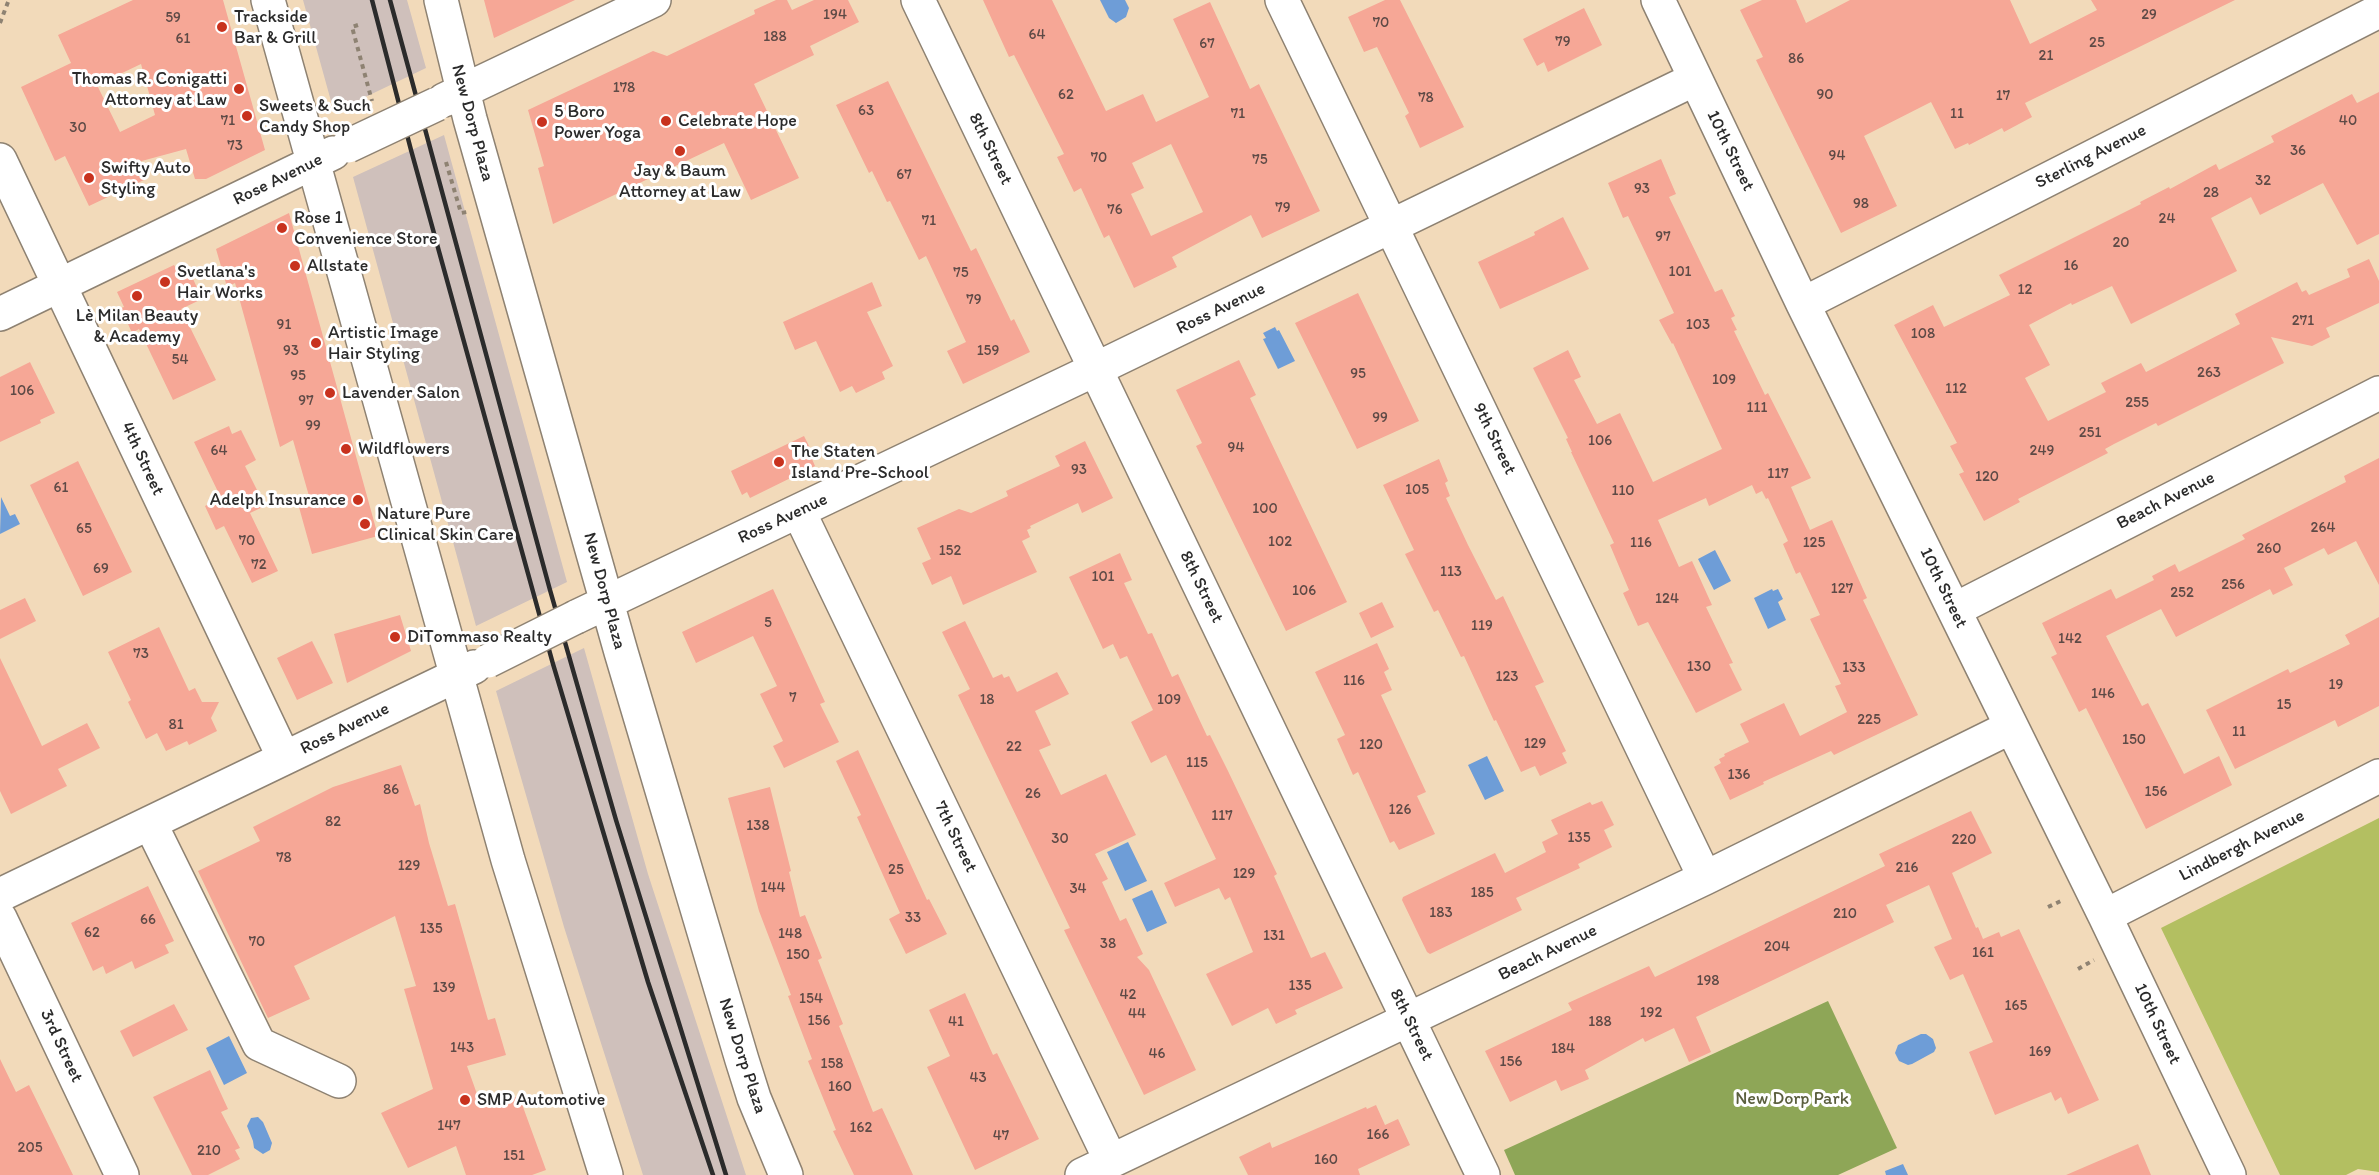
<!DOCTYPE html>
<html>
<head>
<meta charset="utf-8">
<style>
	body { margin:0 }
	canvas { display:block; background:#f2daba }
</style>
</head>
<body>
<canvas width="2379" height="1175"></canvas>
<script>
const c = document.querySelector('canvas').getContext('2d');
c.lineJoin = 'round';
function paint(path, color) { c.fillStyle = color; c.fill(path, 'evenodd'); }
const toPath = rows => new Path2D(rows.map(r => 'M' + r).join(''));
function strokePath(path, color, width, dash) { c.strokeStyle = color; c.lineWidth = width; c.lineCap = dash ? 'butt' : 'round'; c.setLineDash(dash || []); c.stroke(path); }
function write(font, color, halo, rows, align = 'center') {
  c.font = font + ' Itim,sans-serif'; c.lineWidth = 6; c.setLineDash([]); c.textBaseline = 'middle'; c.strokeStyle = halo; c.fillStyle = color; for (const [text, x, y, turn = 0] of rows) {
    c.save(); c.translate(x, y); c.rotate((+turn || 0) * Math.PI / 180); c.textAlign = isNaN(turn) ? turn : align; if (halo) c.strokeText(text, 0, 0); c.fillText(text, 0, 0); c.restore();
  }
}
const industrial = toPath([
	[303,0,407,0,426,68,334,112],
	[444,135,567,582,476,626,353,177],
	[584,648,648,874,746,1175,643,1175,564,927,496,691]
]);
const green = toPath([
	[2379,818,2379,1172,2358,1169,2346,1175,2280,1175,2161,928]
]);
const forest = toPath([
	[1828,1001,1897,1148,1838,1175,1515,1175,1504,1150]
]);
const water = toPath([
	[1100,0,1125,0,1129,8,1126,17,1116,23,1109,18],
	[1275,327,1277,331,1279,330,1295,361,1278,369,1263,339,1266,338,1263,333],
	[1,497,10,516,15,514,20,524,0,534],
	[1715,550,1731,581,1714,590,1698,559],
	[1772,589,1773,591,1778,589,1783,599,1778,602,1786,620,1768,629,1754,598],
	[1487,756,1504,791,1485,800,1468,765],
	[1128,842,1147,881,1125,891,1107,852],
	[1152,890,1167,923,1147,932,1132,899],
	[1921,1034,1926,1034,1933,1039,1936,1048,1934,1052,1912,1064,1908,1065,1899,1061,1895,1053,1898,1045],
	[229,1036,247,1073,224,1085,206,1048],
	[258,1117,263,1122,272,1143,270,1150,263,1154,254,1148,253,1141,247,1126,251,1118],
	[1903,1164,1908,1175,1886,1175,1885,1171]
]);
const building = toPath([
	[133,0,223,0,265,150,206,179,195,179,186,149,138,162,146,179,89,206,65,156,55,161,21,87,71,63,58,35],
	[141,64,155,115,120,132,97,85],
	[484,0,575,0,494,38],
	[776,0,787,0,792,10,814,0,848,0,859,22,810,46,814,55,754,84,799,178,751,200,724,143,553,224,538,168,544,166,528,110,653,51,667,56,755,14,754,10],
	[983,0,1052,0,1106,111,1143,94,1156,122,1209,97,1173,19,1210,2,1250,89,1259,84,1320,211,1262,238,1251,215,1172,257,1177,267,1134,288,1109,235,1104,238,1081,188,1074,192,1057,157,1064,154,1014,55,1009,57],
	[1171,144,1203,212,1151,236,1131,194,1144,188,1132,163],
	[1385,0,1400,0,1464,127,1420,148,1405,116,1409,113,1377,47,1364,52,1348,17],
	[1762,0,1796,0,1806,23,1850,0,2010,0,2030,44,2097,10,2091,0,2235,0,2025,103,2032,117,2004,132,2002,128,1969,145,1968,143,1955,149,1931,102,1864,136,1897,206,1841,233,1756,60,1763,57,1740,10],
	[1584,8,1602,45,1548,72,1544,62,1537,66,1523,39],
	[888,81,971,251,976,248,1011,321,1014,319,1030,352,963,384,947,351,966,342,926,256,919,260,890,201,887,202,872,171,869,173,836,105],
	[2379,92,2379,234,2357,245,2323,183,2260,215,2251,197,2211,218,2237,271,2131,324,2112,286,2072,305,2071,303,2029,325,2050,365,2025,378,2048,421,2106,392,2101,383,2141,363,2146,372,2240,324,2235,314,2297,282,2302,292,2306,290,2309,295,2350,277,2347,269,2369,259,2379,281,2379,303,2326,328,2330,337,2312,346,2271,337,2284,363,2158,426,2156,423,2114,444,2105,449,2108,453,2018,499,2020,502,1984,521,1959,474,1964,472,1950,446,1957,443,1894,325,1933,305,1944,327,2010,295,1999,275,2141,204,2140,202,2169,187,2170,189,2216,164,2219,170,2274,142,2271,136,2352,94,2357,103],
	[1661,159,1676,194,1669,197,1715,292,1722,289,1735,316,1731,318,1737,330,1734,331,1765,395,1768,393,1811,478,1791,487,1810,530,1832,520,1867,598,1863,600,1918,715,1834,755,1831,751,1763,782,1764,784,1730,800,1714,767,1721,763,1719,759,1725,756,1724,754,1749,742,1740,724,1784,703,1800,736,1847,712,1835,686,1841,684,1810,619,1820,615,1800,572,1796,574,1783,544,1788,541,1768,498,1766,499,1762,491,1756,494,1752,485,1709,506,1706,498,1658,520,1679,567,1692,561,1712,605,1706,607,1733,663,1729,664,1742,690,1696,713,1648,622,1638,626,1623,593,1629,590,1610,545,1614,543,1571,452,1572,452,1566,439,1568,438,1533,368,1568,350,1581,377,1574,380,1597,424,1620,413,1653,482,1722,449,1673,343,1672,344,1659,320,1674,313,1628,216,1623,218,1608,183],
	[289,213,378,536,312,554,297,500,309,496,293,440,280,447,235,283,227,287,216,249],
	[1563,217,1589,269,1500,309,1478,262,1535,235,1534,232],
	[186,263,202,299,181,309,216,380,173,400,139,329,132,333,121,308,124,307,117,292,174,265,176,268],
	[872,282,882,306,867,312,893,366,882,372,885,379,856,393,852,386,840,392,816,341,795,350,783,322],
	[1358,293,1419,421,1357,449,1295,323],
	[1239,360,1256,395,1250,398,1347,602,1286,631,1196,446,1202,443,1176,390],
	[30,362,55,413,40,420,41,423,0,442,0,377],
	[229,426,232,434,241,430,256,460,245,466,265,506,250,513,278,571,252,583,224,526,216,530,205,506,221,498,194,442],
	[804,436,815,458,812,459,815,466,750,498,747,492,742,495,731,471],
	[1085,441,1113,498,1082,513,1078,503,1030,526,1031,528,1027,530,1030,537,1022,541,1037,572,963,605,951,576,932,585,922,563,931,559,917,528,959,509,971,513,1008,496,1006,491,1060,466,1055,456],
	[2379,458,2379,585,2356,541,2328,555,2324,548,2284,568,2293,585,2273,595,2270,589,2176,637,2161,609,2106,636,2142,706,2148,703,2184,774,2219,756,2232,785,2146,829,2086,708,2079,712,2054,662,2051,657,2057,654,2042,623,2111,589,2116,599,2154,580,2152,576,2175,564,2179,572,2245,539,2242,535,2346,482,2344,476],
	[1439,459,1448,481,1445,483,1450,496,1446,498,1468,545,1496,600,1503,596,1544,682,1535,686,1566,751,1562,753,1567,763,1540,776,1535,766,1521,772,1496,720,1494,721,1464,656,1461,657,1438,610,1434,612,1405,554,1414,550,1383,485],
	[78,461,132,572,83,596,30,485],
	[1120,553,1132,580,1124,583,1148,634,1152,633,1172,677,1178,674,1207,736,1210,735,1228,771,1277,874,1274,876,1311,958,1325,952,1343,988,1295,1010,1297,1014,1276,1024,1268,1008,1232,1026,1206,974,1253,952,1230,897,1225,900,1219,888,1175,907,1164,883,1216,859,1166,755,1151,763,1131,722,1153,710,1127,656,1120,659,1113,644,1103,649,1069,577],
	[773,589,825,702,820,704,839,742,784,768,773,746,783,741,760,694,777,686,753,636,696,663,682,632],
	[25,598,36,621,0,639,0,610],
	[1382,602,1394,627,1371,638,1359,613],
	[400,615,411,651,347,683,334,634],
	[2379,617,2379,706,2338,727,2335,720,2235,769,2206,710,2288,669,2290,673,2350,644,2345,635],
	[965,621,993,678,1002,674,1004,678,1009,676,1017,692,1057,672,1069,694,1035,711,1051,745,1039,750,1061,795,1106,774,1136,835,1095,854,1108,879,1102,882,1120,921,1126,918,1143,954,1137,957,1149,970,1196,1070,1144,1095,1064,930,1070,928,958,695,970,689,942,632],
	[159,627,189,691,195,688,202,702,219,702,211,718,217,731,189,745,187,741,166,751,157,733,146,739,128,702,131,700,108,652],
	[312,641,333,683,297,700,277,658],
	[1377,643,1389,669,1384,672,1392,690,1381,695,1426,792,1417,796,1435,834,1399,850,1394,841,1390,843,1358,772,1353,775,1337,739,1345,735,1315,672],
	[0,658,42,746,87,723,100,748,58,769,67,786,11,814,0,791],
	[858,750,927,900,929,899,947,934,906,954,889,919,900,913,857,817,861,815,836,761],
	[401,765,415,806,420,804,429,843,448,906,455,904,488,1020,495,1018,506,1055,467,1066,482,1108,519,1096,546,1170,532,1175,466,1175,456,1146,408,1168,381,1113,433,1089,404,989,416,986,395,916,294,966,310,999,268,1018,198,871,260,841,253,827,333,787],
	[770,787,791,871,789,872,800,917,805,915,822,958,818,960,843,1024,839,1026,873,1112,882,1108,913,1175,854,1175,833,1131,836,1130,808,1061,812,1059,788,996,791,995,759,911,728,798],
	[1602,801,1614,825,1604,830,1612,847,1578,864,1580,868,1516,898,1522,910,1430,954,1427,952,1402,900,1403,897,1495,853,1505,873,1546,852,1542,842,1558,834,1551,820,1590,802,1592,805],
	[1971,811,1992,853,1952,873,1976,928,1978,927,1983,939,1999,932,2001,937,2019,929,2099,1100,2068,1114,2061,1097,2055,1101,2051,1092,1995,1115,1969,1052,1993,1042,1963,974,1950,980,1934,947,1952,939,1929,885,1886,905,1894,922,1696,1017,1711,1052,1689,1062,1674,1028,1645,1042,1643,1038,1585,1070,1589,1079,1561,1091,1556,1080,1510,1102,1485,1051,1572,1010,1568,1003,1649,966,1655,977,1885,866,1879,854],
	[148,886,174,941,165,945,169,953,135,969,132,961,106,974,103,966,93,971,71,923],
	[965,993,993,1055,997,1053,1039,1139,975,1170,927,1067,950,1056,929,1010],
	[174,1004,188,1030,133,1057,120,1031],
	[0,1059,16,1092,29,1085,73,1175,0,1175],
	[210,1070,228,1109,221,1112,240,1148,235,1150,240,1159,208,1175,192,1175,153,1097],
	[1376,1105,1385,1125,1398,1119,1410,1145,1358,1169,1360,1175,1248,1175,1239,1157,1270,1142,1272,1148,1366,1107,1367,1109],
	[2138,1144,2151,1175,2066,1175]
]);
const path = toPath([
	[0,23,8,2],
	[358,25,352,27,372,101],
	[446,162,461,213,467,212],
	[2048,907,2063,900],
	[2078,969,2094,960]
]);
const minor = toPath([
	[268,0,508,860,606,1175],
	[441,0,470,119,621,652,742,1060,754,1098,786,1175],
	[918,0,1483,1175],
	[1282,0,1705,878],
	[1658,0,1803,304,2105,916,2229,1175],
	[444,100,654,0],
	[0,160,284,758],
	[1803,304,2379,11],
	[0,314,333,153],
	[799,512,1111,1161],
	[1954,610,2379,393],
	[576,617,1096,369,1695,79],
	[150,823,259,1044,339,1081],
	[0,895,474,667],
	[2105,916,2379,776],
	[0,918,122,1175],
	[1082,1175,1705,878,2011,727]
]);
const rail = toPath([
	[372,0,411,150,553,664,648,982,713,1175],
	[390,0,550,590,616,820,726,1175]
]);
const minorBridge = toPath([
	[348,146,437,104],
	[488,661,576,617]
]);
const markers = [
	[222,27,6,"#c8321e"],
	[239,89,6,"#c8321e"],
	[247,116,6,"#c8321e"],
	[666,121,6,"#c8321e"],
	[542,122,6,"#c8321e"],
	[680,151,6,"#c8321e"],
	[89,178,6,"#c8321e"],
	[282,228,6,"#c8321e"],
	[295,266,6,"#c8321e"],
	[165,282,6,"#c8321e"],
	[137,296,6,"#c8321e"],
	[316,343,6,"#c8321e"],
	[330,393,6,"#c8321e"],
	[346,449,6,"#c8321e"],
	[779,462,6,"#c8321e"],
	[358,500,6,"#c8321e"],
	[365,524,6,"#c8321e"],
	[395,637,6,"#c8321e"],
	[465,1100,6,"#c8321e"]
];
const numberNames = [
	["194",835,15],
	["29",2149,15],
	["59",173,18],
	["70",1381,23],
	["64",1037,35],
	["188",775,37],
	["61",183,39],
	["79",1563,42],
	["25",2097,43],
	["67",1207,44],
	["21",2046,56],
	["86",1796,59],
	["178",624,88],
	["62",1066,95],
	["90",1825,95],
	["17",2003,96],
	["78",1426,98],
	["63",866,111],
	["71",1238,114],
	["11",1957,114],
	["71",228,121],
	["40",2348,121],
	["30",78,128],
	["73",235,146],
	["36",2298,151],
	["94",1837,156],
	["70",1099,158],
	["75",1260,160],
	["67",904,175],
	["32",2263,181],
	["93",1642,189],
	["28",2211,193],
	["98",1861,204],
	["79",1283,208],
	["76",1115,210],
	["24",2167,219],
	["71",929,221],
	["97",1663,237],
	["20",2121,243],
	["16",2071,266],
	["101",1680,272],
	["75",961,273],
	["12",2025,290],
	["79",974,300],
	["271",2303,321],
	["91",284,325],
	["103",1698,325],
	["108",1923,334],
	["93",291,351],
	["159",988,351],
	["54",180,360],
	["263",2209,373],
	["95",1358,374],
	["95",298,376],
	["109",1724,380],
	["112",1956,389],
	["106",22,391],
	["97",306,401],
	["255",2137,403],
	["111",1757,408],
	["99",1380,418],
	["99",313,426],
	["251",2090,433],
	["106",1600,441],
	["94",1236,448],
	["64",219,451],
	["249",2042,451],
	["93",1079,470],
	["117",1778,474],
	["120",1987,477],
	["61",61,488],
	["105",1417,490],
	["110",1623,491],
	["100",1265,509],
	["264",2323,528],
	["65",84,529],
	["70",247,541],
	["102",1280,542],
	["116",1641,543],
	["125",1814,543],
	["260",2269,549],
	["152",950,551],
	["72",259,565],
	["69",101,569],
	["113",1451,572],
	["101",1103,577],
	["256",2233,585],
	["127",1842,589],
	["106",1304,591],
	["252",2182,593],
	["124",1667,599],
	["5",768,623],
	["119",1482,626],
	["142",2070,639],
	["73",141,654],
	["130",1699,667],
	["133",1854,668],
	["123",1507,677],
	["116",1354,681],
	["19",2336,685],
	["146",2103,694],
	["7",793,698],
	["18",987,700],
	["109",1169,700],
	["15",2284,705],
	["225",1869,720],
	["81",176,725],
	["11",2239,732],
	["150",2134,740],
	["129",1535,744],
	["120",1371,745],
	["22",1014,747],
	["115",1197,763],
	["136",1739,775],
	["86",391,790],
	["156",2156,792],
	["26",1033,794],
	["126",1400,810],
	["117",1222,816],
	["82",333,822],
	["138",758,826],
	["135",1579,838],
	["30",1060,839],
	["220",1964,840],
	["78",284,858],
	["129",409,866],
	["216",1907,868],
	["25",896,870],
	["129",1244,874],
	["144",773,888],
	["34",1078,889],
	["185",1482,893],
	["183",1441,913],
	["210",1845,914],
	["33",913,918],
	["66",148,920],
	["135",431,929],
	["62",92,933],
	["148",790,934],
	["131",1274,936],
	["70",257,942],
	["38",1108,944],
	["204",1777,947],
	["161",1983,953],
	["150",798,955],
	["198",1708,981],
	["135",1300,986],
	["139",444,988],
	["42",1128,995],
	["154",811,999],
	["165",2016,1006],
	["192",1651,1013],
	["44",1137,1014],
	["156",819,1021],
	["41",956,1022],
	["188",1600,1022],
	["143",462,1048],
	["184",1563,1049],
	["169",2040,1052],
	["46",1157,1054],
	["156",1511,1062],
	["158",832,1064],
	["43",978,1078],
	["160",840,1087],
	["147",449,1126],
	["162",861,1128],
	["166",1378,1135],
	["47",1001,1136],
	["205",30,1148],
	["210",209,1151],
	["151",514,1156],
	["160",1326,1160]
];
const poiNames = [
	["Trackside",234,17],
	["Bar & Grill",234,38],
	["Thomas R. Conigatti",227,79,"right"],
	["Attorney at Law",227,100,"right"],
	["Sweets & Such",259,106],
	["Candy Shop",259,127],
	["5 Boro",554,112],
	["Power Yoga",554,133],
	["Celebrate Hope",678,121],
	["Swifty Auto",101,168],
	["Styling",101,189],
	["Jay & Baum",680,171,"center"],
	["Attorney at Law",680,192,"center"],
	["Rose 1",294,218],
	["Convenience Store",294,239],
	["Allstate",307,266],
	["Svetlana's",177,272],
	["Hair Works",177,293],
	["Lè Milan Beauty",137,316,"center"],
	["& Academy",137,337,"center"],
	["Artistic Image",328,333],
	["Hair Styling",328,354],
	["Lavender Salon",342,393],
	["Wildflowers",358,449],
	["The Staten",791,452],
	["Island Pre-School",791,473],
	["Adelph Insurance",346,500,"right"],
	["Nature Pure",377,514],
	["Clinical Skin Care",377,535],
	["DiTommaso Realty",407,637],
	["SMP Automotive",477,1100]
];
const streetNames = [
	["New Dorp Plaza",472,123,75],
	["8th Street",990,149,64],
	["10th Street",1730,151,64],
	["Sterling Avenue",2091,157,-27],
	["Rose Avenue",278,180,-26],
	["Ross Avenue",1221,309,-26],
	["9th Street",1494,439,64],
	["4th Street",142,459,65],
	["Beach Avenue",2166,501,-27],
	["Ross Avenue",783,519,-25],
	["8th Street",1201,587,64],
	["10th Street",1943,588,64],
	["New Dorp Plaza",604,591,75],
	["Ross Avenue",345,729,-26],
	["7th Street",955,837,64],
	["Lindbergh Avenue",2242,846,-27],
	["Beach Avenue",1548,953,-26],
	["10th Street",2157,1024,65],
	["8th Street",1411,1025,64],
	["3rd Street",61,1046,65],
	["New Dorp Plaza",742,1056,72]
];
const parkNames = [
	["New Dorp Park",1792,1099]
];
paint(industrial, '#cfc0bb');
paint(green, '#b3bf61');
paint(forest, '#8ea657');
paint(water, '#6e9dd7');
paint(building, '#f6a796');
strokePath(minor, '#8e8272', 36);
strokePath(path, '#8e8272', 4, [4.5, 4.5]);
strokePath(minor, '#fff', 33);
strokePath(rail, '#2b2b2b', 4.5);
strokePath(minorBridge, '#8e8272', 36, []);
strokePath(minorBridge, '#fff', 33);
for (const [x, y, r, color] of markers) { const dot = new Path2D(); dot.arc(x, y, r, 0, 2 * Math.PI); c.fillStyle = color; c.fill(dot); strokePath(dot, '#fff', 2); }
write('15px', '#5e4a46', null, numberNames);
write('18px', '#2b2b2b', '#fff', poiNames, 'left');
write('18px', '#2b2b2b', '#fff', streetNames);
write('18px', '#5b5f3e', '#fff', parkNames);
</script>
</body>
</html>
